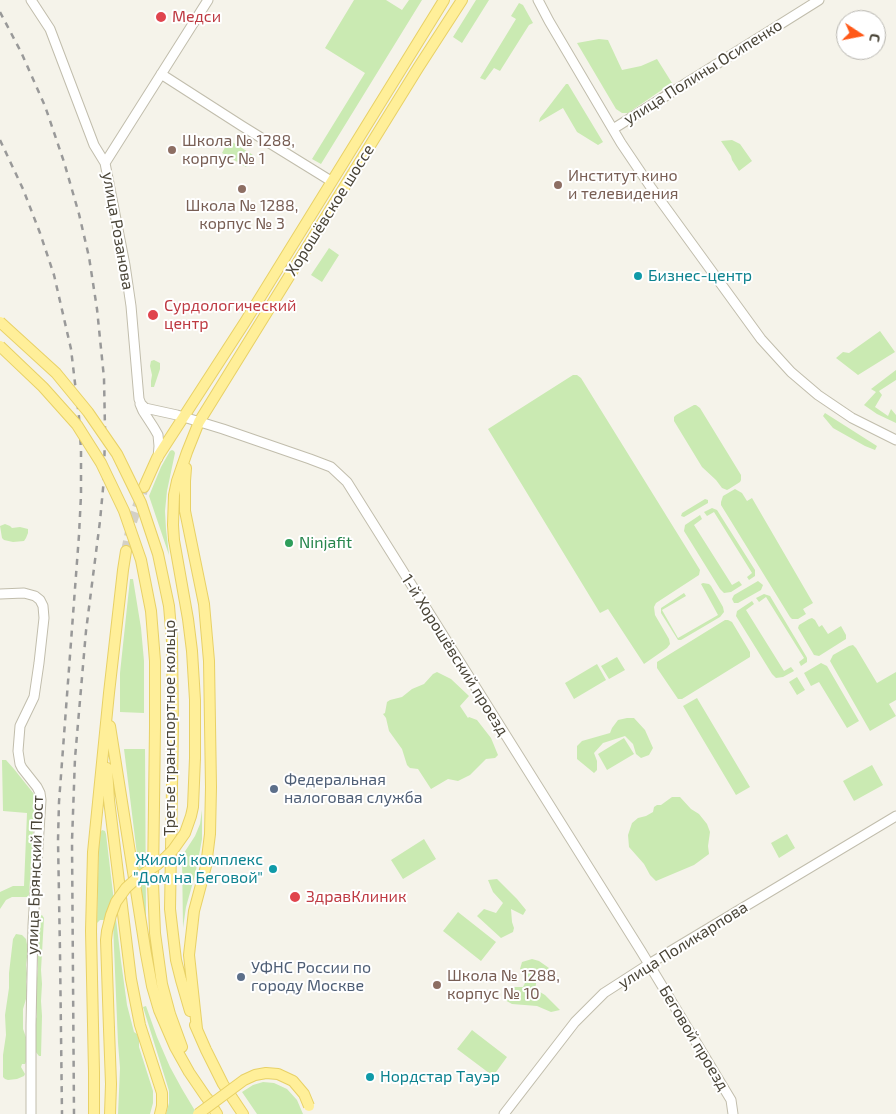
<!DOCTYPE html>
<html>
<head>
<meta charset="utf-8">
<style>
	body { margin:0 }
	#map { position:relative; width:896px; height:1114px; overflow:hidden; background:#f5f3ea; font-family:"Exo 2",sans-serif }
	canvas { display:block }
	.north { position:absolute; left:836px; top:10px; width:50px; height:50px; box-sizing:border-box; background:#fff; border:1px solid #b7b5af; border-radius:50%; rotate:101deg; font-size:14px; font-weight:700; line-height:20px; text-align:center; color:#4a4538 }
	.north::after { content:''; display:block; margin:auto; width:18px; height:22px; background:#ff5817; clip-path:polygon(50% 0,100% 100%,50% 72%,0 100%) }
</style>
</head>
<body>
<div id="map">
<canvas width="896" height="1114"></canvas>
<div class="north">С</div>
</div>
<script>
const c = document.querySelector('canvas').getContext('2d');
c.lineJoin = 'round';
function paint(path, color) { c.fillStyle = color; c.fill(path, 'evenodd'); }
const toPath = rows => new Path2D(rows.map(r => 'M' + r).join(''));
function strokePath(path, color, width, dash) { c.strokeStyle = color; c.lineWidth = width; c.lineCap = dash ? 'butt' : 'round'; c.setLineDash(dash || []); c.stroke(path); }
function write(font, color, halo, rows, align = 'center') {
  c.font = font + ' "Exo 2",sans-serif'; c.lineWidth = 4; c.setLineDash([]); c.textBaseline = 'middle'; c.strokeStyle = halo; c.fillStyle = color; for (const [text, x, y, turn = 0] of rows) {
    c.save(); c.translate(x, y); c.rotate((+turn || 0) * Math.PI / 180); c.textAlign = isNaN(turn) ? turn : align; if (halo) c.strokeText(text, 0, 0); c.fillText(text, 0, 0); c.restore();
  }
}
const green = toPath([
	[354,0,386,0,402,10,409,0,422,0,321,164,312,159,365,73,325,48],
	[476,0,489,0,462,43,453,37],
	[519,3,523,5,533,23,529,25,500,71,494,68,485,80,480,78,516,19,511,16],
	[599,39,608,40,622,70,641,66,657,59,672,83,628,113,622,113,616,109,577,43],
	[566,84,568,84,603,142,598,145,577,132,563,108,539,122,540,118],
	[229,140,253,155,246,167,222,153],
	[732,140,740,144,752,161,739,171,732,160,731,156,721,141],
	[329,248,339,255,322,282,311,275],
	[880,331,895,352,858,375,836,358,843,352,849,353],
	[154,360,160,363,160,369,154,387,151,387,151,381,152,375,150,366,151,361],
	[896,370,896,380,879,391,882,395,875,407,888,416,891,409,896,415,896,423,877,414,864,405,876,392,871,389],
	[573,375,577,375,581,378,700,570,699,575,656,603,654,607,655,615,669,639,670,644,667,648,644,664,608,609,600,613,488,429],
	[694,405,696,405,700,408,741,475,741,480,740,482,729,489,727,490,722,488,716,480,702,467,674,421,674,417,676,415],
	[825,413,877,446,875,450,865,446,833,428,823,416],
	[172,450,174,451,175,453,167,491,165,511,166,529,169,555,149,496,161,467,170,451],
	[735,489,742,493,747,501,752,498,813,603,803,609,806,614,798,619,792,619,790,617,721,505,721,502,723,496],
	[705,499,708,500,708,503,684,517,681,516,682,513],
	[712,508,717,510,755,570,755,576,749,580,747,577,752,573,714,512,707,516,704,512],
	[700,515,702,519,694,525,732,585,739,581,742,585,731,592,724,593,720,589,684,531,685,525],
	[5,524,10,526,12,528,20,527,28,529,28,533,26,538,24,541,13,542,4,540,2,538,0,526],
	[130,579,133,579,141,628,144,661,144,713,120,712,120,673],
	[758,581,763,585,761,590,738,603,734,603,732,599,734,595],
	[703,583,709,584,711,586,723,607,724,612,720,617,681,640,678,640,661,613,661,608,684,593,686,596,662,610,678,638,718,615,701,584],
	[764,594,770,596,806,656,807,658,807,662,801,666,799,662,804,658,766,597,759,602,756,598],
	[752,601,754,604,746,610,784,671,791,667,794,671,783,677,776,678,772,674,736,616,737,611],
	[812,618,815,620,819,627,822,625,828,634,841,626,846,635,846,639,819,656,814,655,798,628,799,625,809,619],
	[725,620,728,620,732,622,750,652,750,657,682,699,678,699,657,668,657,662],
	[853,645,856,648,877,683,896,672,896,700,889,704,896,716,870,731,830,661,833,655,849,646],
	[617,657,625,670,609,679,601,666],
	[821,663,827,666,859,721,847,728,819,682,811,686,804,673],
	[597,664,606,680,574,699,565,683],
	[437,672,451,679,469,696,460,706,468,718,469,717,477,720,491,738,498,755,495,758,486,759,470,775,458,781,448,779,431,789,418,769,410,768,407,765,402,749,389,731,386,718,383,714,385,713,387,702,390,700,402,697,412,689,424,684,433,674],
	[797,677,805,690,797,695,789,682],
	[697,698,750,787,736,795,683,706],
	[627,718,634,718,645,730,653,748,649,755,641,758,636,754,633,744,625,736,603,743,594,753,597,761,597,770,594,773,577,759,577,746,582,741,610,733,612,728,618,720],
	[624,738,634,754,607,770,598,754],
	[124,749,145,749,146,918,145,919],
	[2,760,6,760,14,769,34,794,35,800,29,895,27,897,12,897,6,900,0,909,0,892,13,886,24,886,27,813,3,811],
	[872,765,883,785,854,801,843,781],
	[672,797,680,797,691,809,699,814,707,824,710,832,708,846,709,854,694,865,656,881,650,875,644,864,629,847,628,835,632,823,638,818,646,816,653,812,654,807,657,805,661,805],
	[202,810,202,839,200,850,195,875,186,907,183,928,182,856,195,836,200,824],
	[102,830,105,831,106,834,121,961,127,1005,134,1032,137,1034,139,1040,139,1047,153,1091,153,1103,150,1114,118,1114,120,1068,118,1043,113,924,110,920,100,920,97,923,99,834],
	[787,834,795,848,779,858,771,843],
	[424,839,436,859,403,879,391,860],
	[497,879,517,899,526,910,523,915,511,909,512,922,514,928,513,932,501,938,477,916,484,909,496,913,503,903,493,892,488,880],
	[458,912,496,942,481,961,443,931],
	[42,915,44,918,41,970,42,984,41,1001,42,1016,41,1056,39,1056,35,1051,35,1020,37,1017,35,997,38,969,37,939,38,937,37,924,39,917],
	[16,934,22,935,26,939,28,950,26,965,27,974,26,982,27,991,26,999,23,1009,23,1029,27,1040,28,1051,26,1062,25,1064,22,1064,21,1067,25,1074,24,1076,17,1079,8,1080,5,1079,3,1077,3,1055,6,1035,5,1015,9,988,9,973,13,939],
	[532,959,539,961,549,968,548,974,537,979,535,989,545,995,560,1010,551,1012,537,1006,512,1004,503,999,509,995,511,987,523,987,527,979,520,969,522,962],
	[146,1006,157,1037,170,1067,182,1089,197,1114,166,1114,169,1103,169,1091,166,1081,143,1007],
	[472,1030,507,1057,493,1076,457,1049],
	[263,1082,274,1083,287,1089,297,1100,303,1114,257,1114,242,1092,253,1085]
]);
const majorTunnel = toPath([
	[126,551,132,522,144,487]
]);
const minor = toPath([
	[31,0,50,29,94,145,105,163,125,265,131,306,139,399,141,404,145,408,177,415,223,429,310,459,331,467,347,482,641,951,731,1100,733,1114],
	[538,0,549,21,621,143,652,189,761,339,791,372,818,395,852,418,896,440],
	[161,74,242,126,331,181],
	[613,129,819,0],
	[105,163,208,0],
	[140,404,143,411,154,428,158,435,159,446,158,458],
	[0,594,24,593,35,596,40,600,43,606,44,618,39,663,34,697,20,726,18,751,20,764,22,768,37,787,40,793,41,800,33,925,31,1025,31,1114],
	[504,1114,575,1022,604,993,649,964,896,816]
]);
const major = toPath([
	[186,468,185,481,185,511,204,604,209,661,211,787,210,834,206,866,194,911,189,955,197,1029],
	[144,487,157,458,245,322,444,0],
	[110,726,146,954,152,986,159,1010,175,1047,189,1072,206,1097],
	[155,727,153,882,155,933,162,984,170,1014,182,1047],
	[173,727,170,909,176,960,181,980,190,1011],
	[195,758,195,700,192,651,188,619,174,540,173,525,174,495,177,481,187,452,199,422,238,359,418,68,462,0],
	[107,768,109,800,131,979,140,1025,162,1093,162,1106,160,1114],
	[195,1025,206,1050,223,1084,243,1114],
	[109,1029,111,1084,110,1114],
	[207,1098,217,1114],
	[94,1114,94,1072,91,931,93,852,109,693,123,570,126,551]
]);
const rail = toPath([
	[0,12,21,52,45,106,64,162,79,214,89,257,97,309,104,378,105,429,104,478,100,521,86,631,75,758,72,841,74,1114],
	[0,140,23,189,40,233,54,275,71,349,79,417,81,451,81,495,79,535,59,802,58,840,60,952,62,1114]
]);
const majorBridge = toPath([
	[0,322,56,373,88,412,117,454,141,503,158,554,169,606,172,641,173,727],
	[0,346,43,387,77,425,101,463,124,511,141,560,151,611,155,661,155,727],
	[109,1029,106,940,107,931,111,915,116,902,126,888,136,879,158,864,166,857,173,850,185,833,191,816,193,807,195,758],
	[198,1114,244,1080,255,1075,266,1073,278,1074,293,1081,304,1094,309,1106]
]);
const markers = [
	[161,17,6,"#e0444e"],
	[172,150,5,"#8d6e63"],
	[558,185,5,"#8d6e63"],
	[242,189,5,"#8d6e63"],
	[638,276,5,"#0f9aa8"],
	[153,315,6,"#e0444e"],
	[289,543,5,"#2e9e5b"],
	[274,789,5,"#5c6f8a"],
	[273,869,5,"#0f9aa8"],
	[295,897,6,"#e0444e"],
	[241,977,5,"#5c6f8a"],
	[437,985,5,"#8d6e63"],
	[370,1077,5,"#0f9aa8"]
];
const healthNames = [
	["Медси",172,17],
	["Сурдологический",164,306],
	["центр",164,324],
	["ЗдравКлиник",306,897]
];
const streetNames = [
	["улица Полины Осипенко",703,72,-32],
	["Хорошёвское шоссе",330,210,-58],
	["улица Розанова",118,231,80],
	["1-й Хорошёвский проезд",455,655,58],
	["Третье транспортное кольцо",170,728,-90],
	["улица Брянский Пост",35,875,-88],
	["улица Поликарпова",683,945,-32],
	["Беговой проезд",694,1038,59]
];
const educationNames = [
	["Школа № 1288,",182,141],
	["корпус № 1",182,159],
	["Институт кино",568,176],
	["и телевидения",568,194],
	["Школа № 1288,",242,206,"center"],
	["корпус № 3",242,224,"center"],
	["Школа № 1288,",447,976],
	["корпус № 10",447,994]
];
const cultureNames = [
	["Бизнес-центр",648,276],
	["Жилой комплекс",263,860,"right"],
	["\"Дом на Беговой\"",263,878,"right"],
	["Нордстар Тауэр",380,1077]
];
const leisureNames = [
	["Ninjafit",299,543]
];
const serviceNames = [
	["Федеральная",284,780],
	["налоговая служба",284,798],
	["УФНС России по",251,968],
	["городу Москве",251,986]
];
paint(green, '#caeab2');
strokePath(majorTunnel, '#d3d0c6', 10, [10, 5]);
strokePath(minor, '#c1bdac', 11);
strokePath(major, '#e8d166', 12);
strokePath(minor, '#fff', 9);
strokePath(major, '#ffef99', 10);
strokePath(rail, '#999', 2.5, [6, 6]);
strokePath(majorBridge, '#e8d166', 12, []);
strokePath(majorBridge, '#ffef99', 10);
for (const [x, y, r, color] of markers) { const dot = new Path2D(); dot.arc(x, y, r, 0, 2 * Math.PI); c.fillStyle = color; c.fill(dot); strokePath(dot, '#fff', 2); }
write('16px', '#be3a42', '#fff', healthNames, 'left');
write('16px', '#4a4538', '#fff', streetNames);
write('16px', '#785e54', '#fff', educationNames, 'left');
write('16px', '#0d838f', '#fff', cultureNames, 'left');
write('16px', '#27864d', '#fff', leisureNames, 'left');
write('16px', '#4e5e75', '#fff', serviceNames, 'left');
</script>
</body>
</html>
